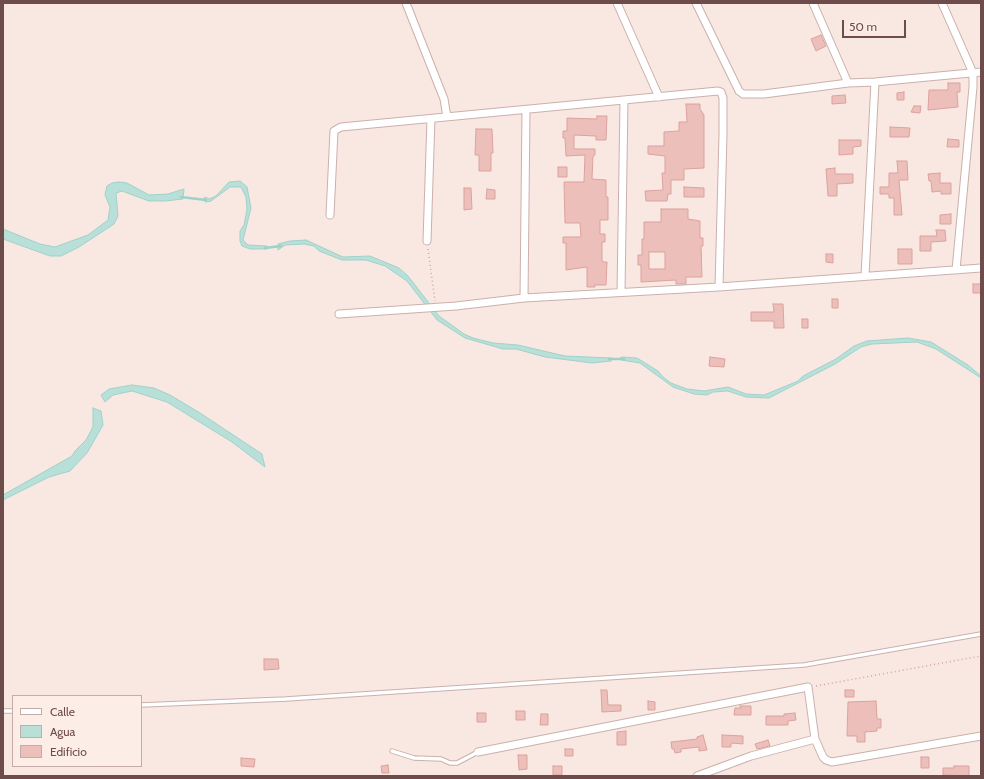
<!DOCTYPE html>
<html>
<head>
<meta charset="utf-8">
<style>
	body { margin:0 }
	#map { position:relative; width:984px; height:779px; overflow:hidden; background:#f9e8e1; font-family:Cabin,sans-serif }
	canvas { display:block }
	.frame { position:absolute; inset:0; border:4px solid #6e4c4b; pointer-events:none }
	.legend { position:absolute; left:12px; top:695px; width:130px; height:72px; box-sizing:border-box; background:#fdede7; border:1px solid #c4ada9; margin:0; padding:5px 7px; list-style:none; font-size:12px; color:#6e4c4b }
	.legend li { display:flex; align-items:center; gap:8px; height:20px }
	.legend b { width:20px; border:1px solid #c4ada9 }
	.scale { position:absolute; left:842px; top:20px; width:64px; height:18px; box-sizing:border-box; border:2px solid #6e4c4b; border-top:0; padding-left:5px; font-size:12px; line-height:14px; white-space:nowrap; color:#6e4c4b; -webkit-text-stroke:3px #fdede7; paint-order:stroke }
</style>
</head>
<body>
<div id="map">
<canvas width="984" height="779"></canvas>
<div class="frame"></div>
<ul class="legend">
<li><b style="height:5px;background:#fff"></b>Calle</li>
<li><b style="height:11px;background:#b8e0d9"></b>Agua</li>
<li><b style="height:11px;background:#ecbfbb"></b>Edificio</li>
</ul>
<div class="scale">50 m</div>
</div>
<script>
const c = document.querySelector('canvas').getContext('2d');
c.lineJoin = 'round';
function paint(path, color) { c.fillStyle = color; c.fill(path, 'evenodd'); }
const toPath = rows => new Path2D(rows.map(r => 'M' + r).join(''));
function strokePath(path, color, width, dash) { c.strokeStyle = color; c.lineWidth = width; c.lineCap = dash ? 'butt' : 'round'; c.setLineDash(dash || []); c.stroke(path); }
const water = toPath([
	[240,181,247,187,251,208,243,240,248,245,267,246,267,249,250,249,242,246,240,241,240,231,244,225,247,209,246,197,241,187,230,187,211,201,206,202,203,200,205,197,209,199,216,196,229,182,240,181],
	[119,182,127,183,149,195,168,194,184,189,183,199,165,201,149,201,122,191,116,193,118,216,114,224,79,247,61,256,50,256,3,239,3,229,40,244,55,247,88,235,108,220,110,207,105,195,107,186,112,183,119,182],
	[306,240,343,257,370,256,399,268,408,276,439,316,464,334,473,338,493,343,518,345,565,356,612,358,611,361,592,363,545,357,516,349,503,349,465,338,437,320,407,281,385,266,366,260,342,260,319,251,314,246,304,244,285,245,278,250,278,244,290,241,306,240],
	[908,338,931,342,968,365,981,376,981,378,936,349,917,342,872,344,861,347,835,364,769,398,746,397,728,391,713,392,707,395,694,394,673,387,640,363,621,360,621,357,637,358,658,371,663,377,671,383,687,389,704,391,728,387,746,394,764,395,798,381,803,376,836,359,854,346,867,341,908,338],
	[132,385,154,388,170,395,200,413,262,454,265,467,232,442,167,402,132,391,113,395,105,402,101,395,109,389,132,385],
	[93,408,101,411,103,425,87,453,70,471,49,477,3,500,3,495,72,456,75,451,86,440,93,427,93,408]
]);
const stream = toPath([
	[181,197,206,200],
	[265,248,281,246],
	[609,359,624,359]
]);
const building = toPath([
	[821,35,826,46,816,51,811,39,821,35],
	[948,83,960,83,960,92,957,92,958,107,928,110,929,90,948,90,948,83],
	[904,92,904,100,897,100,897,93,904,92],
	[845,95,846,103,832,104,832,96,845,95],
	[686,104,700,104,700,109,704,115,704,168,684,169,684,180,671,180,671,194,668,194,667,201,646,201,645,191,663,190,662,173,665,173,665,156,648,154,648,146,664,146,664,132,679,131,679,122,687,122,686,104],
	[914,106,921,106,920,113,911,112,914,106],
	[597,116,607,116,606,140,596,140,596,136,574,135,574,149,595,149,595,155,593,156,592,179,606,180,606,197,608,197,608,220,600,220,600,234,605,234,605,242,602,242,602,260,603,262,607,262,606,285,595,285,595,287,587,287,587,267,566,270,566,243,563,243,563,237,581,237,580,223,565,223,564,182,584,182,585,155,566,156,565,138,563,138,563,131,567,131,567,118,597,119,597,116],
	[890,127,910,128,909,137,890,137,890,127],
	[476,129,492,129,493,153,491,153,491,171,479,171,479,155,475,155,476,129],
	[948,139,959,140,959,147,947,147,948,139],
	[839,140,861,140,861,146,853,147,853,154,839,155,839,140],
	[897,161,907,161,908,180,899,180,902,215,894,215,894,198,889,198,889,194,880,194,880,187,889,187,889,173,898,173,897,161],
	[558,167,567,167,567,177,558,177,558,167],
	[835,168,835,174,853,174,853,183,837,184,837,196,828,196,826,169,835,168],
	[940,173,940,183,951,183,951,194,941,194,941,191,932,192,931,181,929,181,928,174,940,173],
	[684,187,704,188,704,197,684,197,684,187],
	[464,188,471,188,472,209,464,210,464,188],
	[487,189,495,190,495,199,486,199,487,189],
	[661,209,688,209,688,219,700,221,700,238,703,238,703,246,701,246,702,277,686,277,686,284,676,284,676,280,641,282,641,265,638,265,638,255,642,255,642,239,644,239,644,222,661,222,661,209],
	[649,252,665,252,665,269,649,269,649,252],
	[951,214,951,224,940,224,940,215,951,214],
	[936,230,945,230,946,241,931,242,931,251,920,251,920,236,937,236,936,230],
	[898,249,912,249,912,264,898,264,898,249],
	[826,254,833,254,833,263,826,262,826,254],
	[973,284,981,284,981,293,973,293,973,284],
	[832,299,838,299,838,308,832,308,832,299],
	[773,304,783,304,784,328,774,328,774,321,751,321,751,312,774,312,773,304],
	[802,319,808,319,808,328,802,328,802,319],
	[710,357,725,359,724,367,709,366,710,357],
	[264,659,278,659,279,669,264,670,264,659],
	[601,690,607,690,608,705,621,705,621,711,602,712,601,690],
	[845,690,854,690,854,697,845,697,845,690],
	[648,701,655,702,655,710,648,710,648,701],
	[876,701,877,719,881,719,881,728,877,728,877,731,865,732,865,742,857,742,857,736,847,736,848,702,876,701],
	[740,706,751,706,751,715,734,715,735,708,741,708,740,706],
	[516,711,525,711,525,720,516,720,516,711],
	[477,713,486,713,486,722,477,722,477,713],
	[795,713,796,720,788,721,788,725,766,725,766,716,784,716,784,714,795,713],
	[541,714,548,714,548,725,540,725,541,714],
	[626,731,626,745,617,745,617,732,626,731],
	[703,735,707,750,699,751,699,747,681,749,681,752,675,753,674,749,672,749,671,742,697,739,697,737,703,735],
	[722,735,743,736,743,744,731,743,731,747,722,747,722,735],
	[768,740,770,746,757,749,755,744,768,740],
	[565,749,573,749,573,756,565,756,565,749],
	[518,755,527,755,527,769,519,770,518,755],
	[921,757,929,757,929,768,921,768,921,757],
	[241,758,255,759,254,767,241,766,241,758],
	[388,765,389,773,382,773,381,766,388,765],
	[553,766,562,766,562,775,553,775,553,766],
	[954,766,969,766,969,776,943,775,943,768,954,768,954,766]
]);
const path = toPath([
	[428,249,435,301],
	[816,686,981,656]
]);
const service = toPath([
	[141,705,286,699,804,665,981,634],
	[3,711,13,711],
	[392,751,414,758,441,759,450,763,457,763,478,752]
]);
const minor = toPath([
	[406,3,444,99,447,117],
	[617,3,659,97],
	[696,3,739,91,743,94,764,94,848,83,875,82,981,72],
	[813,3,848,83],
	[942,3,973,73,973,87,956,270],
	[330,215,334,131,341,127,718,91,721,92,723,98,723,134,719,287],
	[427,241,431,119],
	[865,276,875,82],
	[621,292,624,101],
	[524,298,526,110],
	[339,314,456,306,524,298,719,287,981,268],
	[478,752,808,687,815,739,823,757,826,760,832,762,981,736],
	[697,776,751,756,815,739]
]);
paint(water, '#b8e0d9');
strokePath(water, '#9fd1c9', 1);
strokePath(stream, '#9fd1c9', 2.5);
paint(building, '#ecbfbb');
strokePath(building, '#dda19d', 1);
strokePath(service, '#cbb0ac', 5.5);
strokePath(minor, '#cbb0ac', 9);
strokePath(path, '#d0a29f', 1.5, [1, 3]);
strokePath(service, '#fff', 3.5);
strokePath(minor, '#fff', 7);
</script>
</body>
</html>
